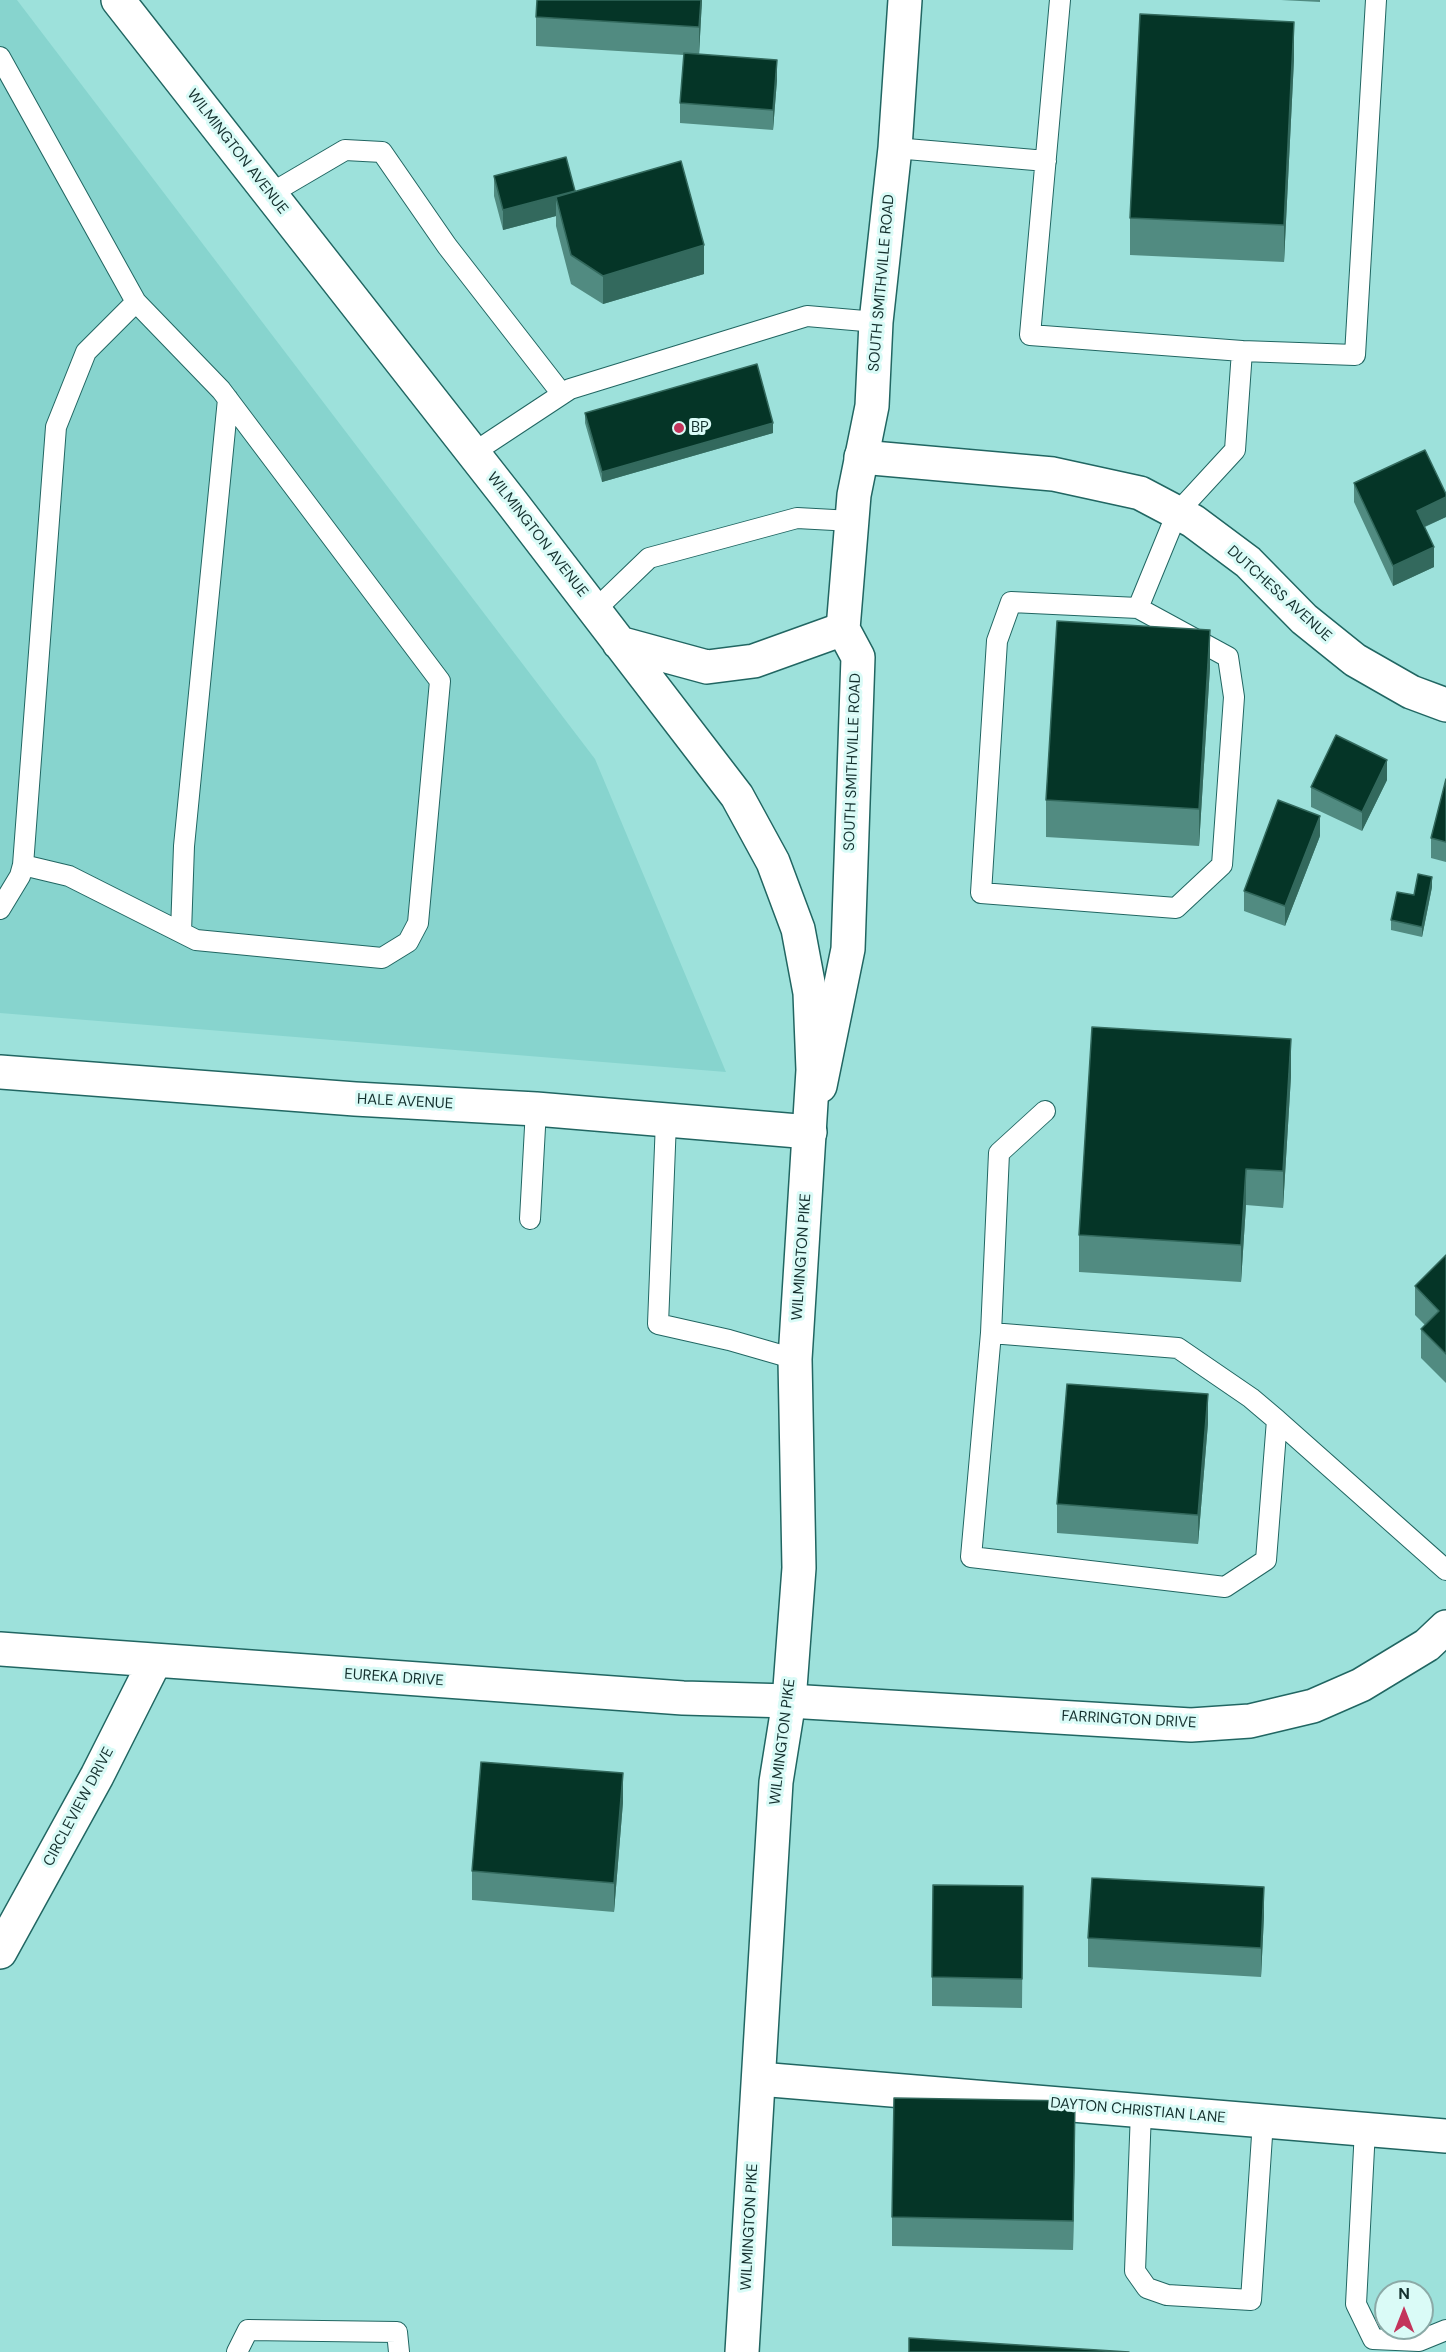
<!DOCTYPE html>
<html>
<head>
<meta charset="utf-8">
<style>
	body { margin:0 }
	#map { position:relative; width:1446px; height:2352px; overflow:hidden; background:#9de1db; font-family:"DM Sans",sans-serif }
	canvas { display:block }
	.north { position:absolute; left:1374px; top:2280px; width:60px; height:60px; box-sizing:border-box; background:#dafbf7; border:2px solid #8baaa7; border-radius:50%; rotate:0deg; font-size:16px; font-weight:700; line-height:24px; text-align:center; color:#14302e }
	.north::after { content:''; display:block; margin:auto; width:21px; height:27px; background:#c3345b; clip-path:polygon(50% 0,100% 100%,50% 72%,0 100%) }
</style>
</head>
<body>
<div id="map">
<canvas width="1446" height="2352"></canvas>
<div class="north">N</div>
</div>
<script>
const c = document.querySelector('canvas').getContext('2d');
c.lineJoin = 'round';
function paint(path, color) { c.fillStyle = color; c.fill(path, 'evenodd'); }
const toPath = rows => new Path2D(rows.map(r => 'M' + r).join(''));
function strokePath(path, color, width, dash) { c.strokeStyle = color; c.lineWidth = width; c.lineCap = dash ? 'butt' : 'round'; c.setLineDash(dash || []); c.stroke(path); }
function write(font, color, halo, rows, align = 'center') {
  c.font = font + ' "DM Sans",sans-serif'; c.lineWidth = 6; c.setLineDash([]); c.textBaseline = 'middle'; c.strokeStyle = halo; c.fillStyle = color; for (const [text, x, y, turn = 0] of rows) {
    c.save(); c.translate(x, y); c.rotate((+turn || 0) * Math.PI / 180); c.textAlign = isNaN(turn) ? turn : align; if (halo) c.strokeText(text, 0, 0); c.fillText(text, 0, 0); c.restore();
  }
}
const built = toPath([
	[0,0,17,0,595,759,726,1072,0,1013]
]);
const service = toPath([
	[1060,0,1030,335,1242,351,1235,450,1177,513,1138,608,1011,602,997,641,981,893,1176,908,1222,865,1234,697,1228,657,1138,608],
	[0,57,136,302,86,352,56,427,23,865,20,876,0,909],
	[895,148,1046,161],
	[270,194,345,150,382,152,447,246,562,394],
	[1242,351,1355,355,1376,0],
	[473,453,570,389,807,316,876,322],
	[595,610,649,558,797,518,852,521],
	[23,865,69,876,196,940,382,958,408,942,418,923,440,681,221,390,136,302],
	[181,932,184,846,228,399],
	[666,1121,658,1324,729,1340,795,1359],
	[530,1219,536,1109],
	[991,1333,999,1153,1045,1111],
	[1277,1420,1266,1560,1225,1587,971,1557,991,1333,1178,1348,1251,1398,1277,1420,1446,1570],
	[1141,2111,1135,2271,1147,2288,1167,2295,1251,2300,1263,2121],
	[1365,2129,1356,2304,1373,2339,1419,2341,1446,2330],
	[237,2352,248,2330,397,2332,399,2352]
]);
const minor = toPath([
	[861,457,1053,474,1140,493,1193,521,1248,562,1304,619,1355,660,1411,692,1446,705],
	[0,1072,355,1099,536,1109,810,1132],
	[0,1649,683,1698,789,1701,1191,1725,1250,1721,1313,1706,1361,1685,1427,1645,1446,1627],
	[0,1952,97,1776,155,1661],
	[759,2079,1446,2136]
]);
const secondary = toPath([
	[820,1086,848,949,858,657,843,629,854,495,872,406,876,322,895,148,905,0]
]);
const primary = toPath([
	[118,0,513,504,737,796,773,862,798,929,810,993,813,1070,795,1359,799,1568,789,1701,776,1782,742,2352],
	[619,643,707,667,754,661,843,629]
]);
const wall = toPath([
	[702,0,699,54,777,80,773,130,680,123,680,103,684,55,536,46,536,17],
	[1281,0,1320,0,1320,2],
	[1294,59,1284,262,1130,255,1130,218],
	[494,176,575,191,704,274,603,304,571,284,556,226,556,216,503,230,494,196],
	[585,413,773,433,602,482,585,423],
	[1354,483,1446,494,1446,517,1425,527,1434,567,1393,586,1354,502],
	[1210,667,1199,846,1046,837,1046,800],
	[1446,779,1446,862,1431,858,1431,838],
	[1387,780,1362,831,1311,807,1311,787],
	[1320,836,1285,926,1244,911,1244,891],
	[1432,887,1422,937,1391,930,1391,920,1414,895],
	[1291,1076,1283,1208,1246,1205,1241,1282,1079,1272,1079,1235],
	[1446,1255,1446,1383,1421,1358,1421,1329,1425,1325,1415,1315,1415,1286],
	[1208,1423,1198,1544,1057,1533,1057,1504],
	[623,1802,614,1912,472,1900,472,1871],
	[1023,1886,1022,2008,932,2006,932,1977],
	[1264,1916,1261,1977,1088,1967,1088,1938],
	[1075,2130,1073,2250,892,2246,892,2217]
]);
const shadedWall = toPath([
	[701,0,702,0,699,55,699,27],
	[1294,22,1294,59,1284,262,1284,225],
	[777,60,777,80,773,130,773,110],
	[575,191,556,197,556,216,503,230,503,210],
	[704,245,704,274,603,304,603,276],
	[773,423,773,433,602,482,602,472],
	[1446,497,1446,517,1417,530,1417,511],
	[1434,547,1434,567,1393,586,1393,566],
	[1210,630,1210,667,1199,846,1199,809],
	[1387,760,1387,780,1362,831,1362,812],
	[1320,816,1320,836,1285,926,1285,906],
	[1432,877,1432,887,1422,937,1422,927],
	[1291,1039,1291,1076,1283,1208,1283,1171],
	[1246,1169,1246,1205,1241,1282,1241,1245],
	[1208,1394,1208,1423,1198,1544,1198,1515],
	[623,1773,623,1802,614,1912,614,1883],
	[1264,1887,1264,1916,1261,1977,1261,1948],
	[1075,2101,1075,2130,1073,2250,1073,2221]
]);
const building = toPath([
	[537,0,701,0,699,27,536,17,537,0],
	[1140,14,1294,22,1284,225,1130,218,1140,14],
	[684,53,777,60,773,110,680,103,684,53],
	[566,157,575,191,503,210,494,176,566,157],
	[681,161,704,245,603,276,571,255,556,197,681,161],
	[757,364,773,423,602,472,585,413,757,364],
	[1425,450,1446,494,1446,497,1417,511,1434,547,1393,566,1354,483,1425,450],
	[1057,621,1210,630,1199,809,1046,800,1057,621],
	[1336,735,1387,760,1362,812,1311,787,1336,735],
	[1446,779,1446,842,1431,838,1446,779],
	[1278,800,1320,816,1285,906,1244,891,1278,800],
	[1418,874,1432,877,1422,927,1391,920,1397,892,1414,895,1418,874],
	[1092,1027,1291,1039,1283,1171,1246,1169,1241,1245,1079,1235,1092,1027],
	[1446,1255,1446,1354,1421,1329,1439,1311,1415,1286,1446,1255],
	[1067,1384,1208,1394,1198,1515,1057,1504,1067,1384],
	[481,1762,623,1773,614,1883,472,1871,481,1762],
	[1092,1878,1264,1887,1261,1948,1088,1938,1092,1878],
	[933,1885,1023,1886,1022,1979,932,1977,933,1885],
	[894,2098,1075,2101,1073,2221,892,2217,894,2098],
	[909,2338,1129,2352,909,2352,909,2338]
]);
const markers = [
	[679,428,6,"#c3345b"]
];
const streetNames = [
	["WILMINGTON AVENUE",237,152,52],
	["SOUTH SMITHVILLE ROAD",882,283,-85],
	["WILMINGTON AVENUE",537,535,52],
	["DUTCHESS AVENUE",1279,594,42],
	["SOUTH SMITHVILLE ROAD",853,762,-88],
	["HALE AVENUE",405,1102,3],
	["WILMINGTON PIKE",802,1257,-86],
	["EUREKA DRIVE",394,1678,4],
	["FARRINGTON DRIVE",1129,1720,3],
	["WILMINGTON PIKE",783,1742,-83],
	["CIRCLEVIEW DRIVE",79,1807,-62],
	["DAYTON CHRISTIAN LANE",1138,2111,5],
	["WILMINGTON PIKE",750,2227,-87]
];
const poiNames = [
	["BP",691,428]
];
paint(built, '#87d4ce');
strokePath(service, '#216662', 22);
strokePath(minor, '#216662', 36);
strokePath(secondary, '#216662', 36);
strokePath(primary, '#216662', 36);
strokePath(service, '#fff', 20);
strokePath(minor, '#fff', 33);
strokePath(secondary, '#fff', 33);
strokePath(primary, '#fff', 33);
paint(wall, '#518b81');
paint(shadedWall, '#33695d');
paint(building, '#053527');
strokePath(building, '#33695d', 1.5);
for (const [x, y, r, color] of markers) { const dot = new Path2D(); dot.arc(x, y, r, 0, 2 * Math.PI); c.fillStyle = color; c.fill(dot); strokePath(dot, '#dafbf7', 2); }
write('15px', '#14302e', '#dafbf7', streetNames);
write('15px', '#14302e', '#dafbf7', poiNames, 'left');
</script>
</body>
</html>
